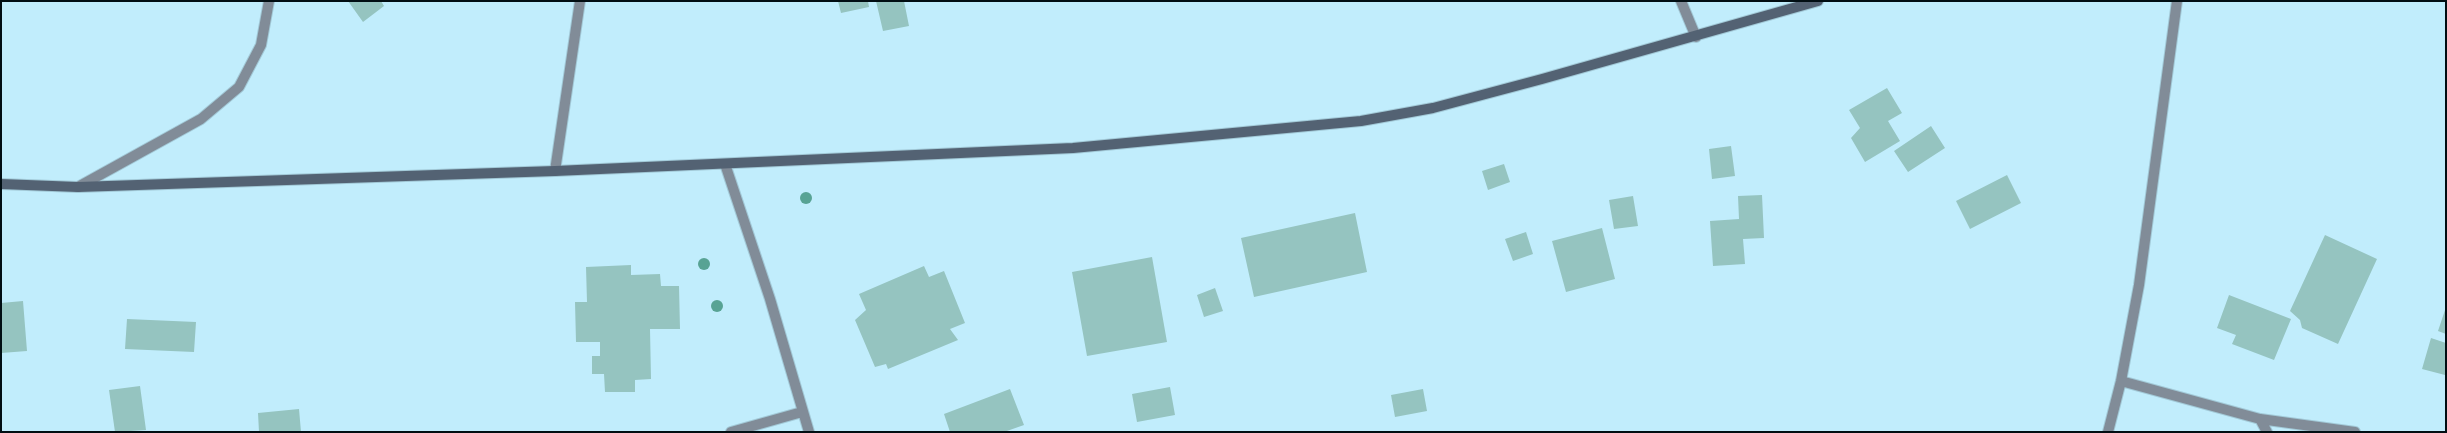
<!DOCTYPE html>
<html>
<head>
<meta charset="utf-8">
<style>
	body { margin:0 }
	#map { position:relative; width:2447px; height:433px; overflow:hidden; background:#c1edfc; font-family:"PT Sans Narrow",sans-serif }
	canvas { display:block }
	.frame { position:absolute; inset:0; border:2px solid #010e13; pointer-events:none }
</style>
</head>
<body>
<div id="map">
<canvas width="2447" height="433"></canvas>
<div class="frame"></div>
</div>
<script>
const c = document.querySelector('canvas').getContext('2d');
c.lineJoin = 'round';
function paint(path, color) { c.fillStyle = color; c.fill(path, 'evenodd'); }
const toPath = rows => new Path2D(rows.map(r => 'M' + r).join(''));
function strokePath(path, color, width, dash) { c.strokeStyle = color; c.lineWidth = width; c.lineCap = dash ? 'butt' : 'round'; c.setLineDash(dash || []); c.stroke(path); }
const building = toPath([
	[348,1,381,1,384,6,363,22],
	[838,1,868,1,869,7,841,13],
	[876,1,904,1,909,26,883,31],
	[1887,88,1902,113,1888,121,1900,141,1865,162,1851,138,1860,128,1849,110],
	[1931,126,1945,148,1908,172,1894,151],
	[1731,146,1735,176,1712,179,1709,149],
	[1504,164,1510,182,1488,190,1482,171],
	[2007,175,2021,203,1970,229,1956,201],
	[1762,195,1764,238,1743,239,1745,264,1713,266,1710,221,1739,219,1738,196],
	[1633,196,1638,226,1614,229,1609,200],
	[1355,213,1367,272,1254,297,1241,238],
	[1602,228,1615,279,1566,292,1552,241],
	[1526,232,1533,254,1513,261,1505,239],
	[2325,235,2377,259,2338,344,2302,328,2300,320,2290,311],
	[1152,257,1167,342,1087,356,1072,272],
	[631,265,631,275,660,274,661,286,679,286,680,329,650,329,651,379,635,380,635,392,605,392,604,374,592,374,592,356,600,356,600,342,576,342,575,302,587,302,586,267],
	[924,266,929,277,944,271,965,323,950,329,958,340,888,369,886,364,875,367,855,320,866,310,859,294],
	[1215,288,1223,311,1204,317,1197,295],
	[2229,295,2291,319,2274,360,2232,344,2236,335,2217,328],
	[23,301,27,351,1,353,1,303],
	[2446,307,2446,334,2438,331],
	[127,319,196,322,194,352,125,349],
	[2431,338,2446,343,2445,375,2422,369],
	[140,386,146,430,115,432,109,390],
	[1170,387,1175,415,1137,422,1132,394],
	[1010,389,1024,425,1004,432,950,432,944,414],
	[1423,389,1427,411,1395,417,1391,395],
	[299,409,301,432,259,432,258,413]
]);
const street = toPath([
	[1681,1,1696,37],
	[725,164,770,299,809,432],
	[555,171,580,1],
	[78,187,201,119,239,87,261,45,269,1],
	[2121,381,2260,419,2355,432],
	[2260,419,2267,432],
	[731,432,802,412],
	[2108,432,2121,381,2139,285,2177,1]
]);
const secondary = toPath([
	[1,184,78,187,555,171,1073,148,1361,121,1433,108,1542,79,1818,1]
]);
const trees = [
	[806,198],
	[704,264],
	[717,306]
];
paint(building, '#95c4c0');
strokePath(street, '#a2c9d7', 12);
strokePath(secondary, '#a2c9d7', 12);
strokePath(street, '#818c98', 10);
strokePath(secondary, '#536273', 10);
c.fillStyle = '#58a394';
for (const [x, y] of trees) { c.beginPath(); c.arc(x, y, 6, 0, 2 * Math.PI); c.fill(); }
</script>
</body>
</html>
